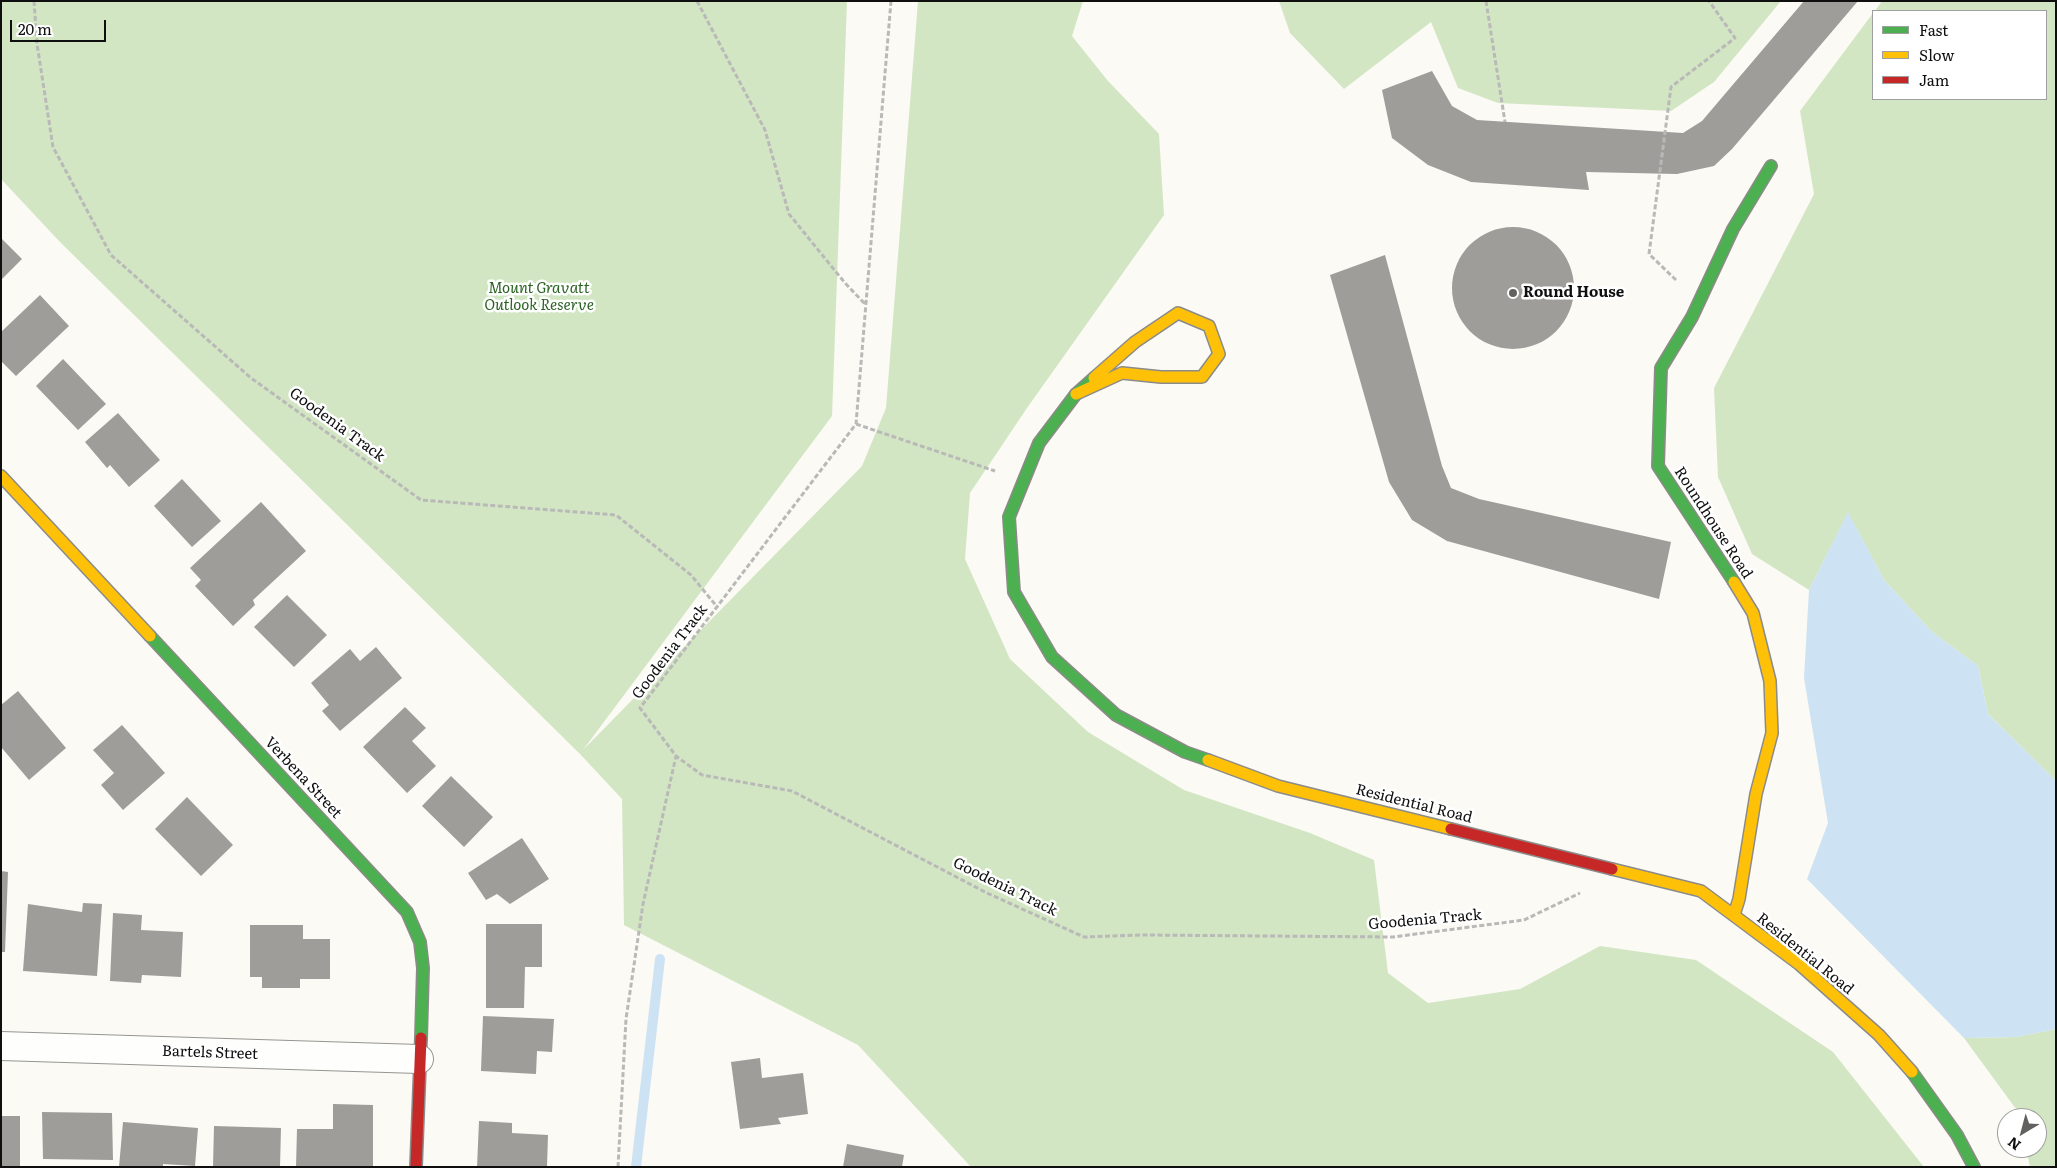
<!DOCTYPE html>
<html>
<head>
<meta charset="utf-8">
<style>
	body { margin:0 }
	#map { position:relative; width:2057px; height:1168px; overflow:hidden; background:#fbfaf4; font-family:Literata,serif }
	canvas { display:block }
	.frame { position:absolute; inset:0; border:2px solid #0f0f0f; pointer-events:none }
	.legend { position:absolute; left:1872px; top:10px; width:175px; height:90px; box-sizing:border-box; background:#fff; border:1px solid #9f9f9f; margin:0; padding:6px 9px; list-style:none; font-size:15px; color:#0f0f0f }
	.legend li { display:flex; align-items:center; gap:10px; height:25px }
	.legend b { width:25px; border:1px solid #9f9f9f }
	.north { position:absolute; left:1997px; top:1108px; width:50px; height:50px; box-sizing:border-box; background:#fff; border:1px solid #9f9f9f; border-radius:50%; rotate:217deg; font-size:14px; font-weight:700; line-height:20px; text-align:center; color:#0f0f0f }
	.north::after { content:''; display:block; margin:auto; width:18px; height:22px; background:#62615f; clip-path:polygon(50% 0,100% 100%,50% 72%,0 100%) }
	.scale { position:absolute; left:10px; top:20px; width:96px; height:22px; box-sizing:border-box; border:2px solid #0f0f0f; border-top:0; padding-left:6px; font-size:15px; line-height:18px; white-space:nowrap; color:#0f0f0f; -webkit-text-stroke:4px #fff; paint-order:stroke }
</style>
</head>
<body>
<div id="map">
<canvas width="2057" height="1168"></canvas>
<div class="frame"></div>
<ul class="legend">
<li><b style="height:6px;background:#4caf50"></b>Fast</li>
<li><b style="height:6px;background:#ffc107"></b>Slow</li>
<li><b style="height:6px;background:#c62828"></b>Jam</li>
</ul>
<div class="north">N</div>
<div class="scale">20 m</div>
</div>
<script>
const c = document.querySelector('canvas').getContext('2d');
c.lineJoin = 'round';
function paint(path, color) { c.fillStyle = color; c.fill(path, 'evenodd'); }
const toPath = rows => new Path2D(rows.map(r => 'M' + r).join(''));
function strokePath(path, color, width, dash) { c.strokeStyle = color; c.lineWidth = width; c.lineCap = dash ? 'butt' : 'round'; c.setLineDash(dash || []); c.stroke(path); }
function write(font, color, halo, rows, align = 'center') {
  c.font = font + ' Literata,serif'; c.lineWidth = 5; c.setLineDash([]); c.textBaseline = 'middle'; c.strokeStyle = halo; c.fillStyle = color; for (const [text, x, y, turn = 0] of rows) {
    c.save(); c.translate(x, y); c.rotate((+turn || 0) * Math.PI / 180); c.textAlign = isNaN(turn) ? turn : align; if (halo) c.strokeText(text, 0, 0); c.fillText(text, 0, 0); c.restore();
  }
}
const forest = toPath([
	[1,1,847,1,832,416,583,750,862,466,886,408,918,1,1083,1,1072,36,1108,81,1159,134,1164,215,1027,408,970,493,965,559,1010,659,1088,732,1184,790,1310,833,1374,860,1388,973,1428,1003,1520,989,1600,946,1696,960,1833,1052,1924,1167,971,1167,858,1045,624,925,622,799,580,754,60,242,1,179],
	[1279,1,1781,1,1714,82,1671,111,1498,103,1458,88,1431,22,1344,89,1290,33],
	[1882,1,2056,1,2056,781,1988,714,1978,666,1932,632,1884,580,1848,513,1809,590,1752,554,1718,477,1714,388,1814,194,1800,111,1873,13,1873,99,2046,99,2046,11,1875,11],
	[2056,1029,2056,1167,2030,1167,2026,1148,2037,1148,2037,1118,2018,1118,2016,1109,1964,1038,2016,1037]
]);
const water = toPath([
	[1848,512,1884,580,1932,632,1978,666,1988,714,2056,781,2056,1029,2016,1037,1964,1038,1807,879,1828,823,1804,678,1809,590]
]);
const stream = toPath([
	[636,1167,660,959]
]);
const building = toPath([
	[1804,1,1858,1,1732,149,1714,166,1677,174,1586,172,1589,190,1471,182,1428,165,1392,138,1382,90,1432,71,1452,106,1477,120,1683,133,1702,121],
	'1452 288a61 61 0 1 1 122 0a61 61 0 1 1-122 0Z',
	[1,238,22,259,1,280],
	[1385,255,1442,466,1451,488,1479,499,1671,542,1659,599,1447,541,1412,520,1389,482,1330,275],
	[40,295,69,326,16,376,1,361,1,332],
	[63,359,106,404,78,430,36,386],
	[118,413,160,460,129,487,110,465,107,468,85,442],
	[182,479,221,521,192,547,154,506],
	[261,502,306,551,253,600,255,605,233,626,195,586,201,580,190,568],
	[287,595,327,635,294,667,254,627],
	[376,647,402,678,340,731,322,711,329,705,311,683,350,649,360,661],
	[18,691,66,748,29,780,1,747,1,705],
	[405,707,426,728,412,741,436,766,407,793,363,747],
	[122,725,165,773,123,810,101,785,114,773,93,750],
	[451,776,493,817,464,847,422,806],
	[187,797,233,845,201,876,155,829],
	[522,838,549,879,510,904,497,894,486,900,468,873],
	[1,871,8,872,5,952,1,952],
	[83,903,102,904,97,976,23,971,28,904,82,912],
	[113,913,142,915,141,930,183,932,181,977,142,975,141,983,110,981],
	[486,924,542,924,542,967,525,967,524,1008,486,1008],
	[250,925,303,925,303,939,330,939,330,979,300,979,300,988,262,988,262,977,250,977],
	[483,1016,554,1019,552,1052,537,1051,536,1074,481,1071],
	[760,1058,762,1078,803,1073,808,1114,778,1118,781,1124,740,1129,731,1062],
	[333,1104,373,1105,373,1167,296,1167,297,1129,333,1129],
	[42,1112,112,1113,113,1160,43,1159],
	[1,1116,20,1116,20,1167,1,1167],
	[479,1121,512,1123,512,1133,548,1135,547,1167,477,1167],
	[123,1122,198,1128,195,1166,163,1164,163,1167,119,1167],
	[214,1126,281,1128,280,1167,213,1167],
	[847,1144,904,1155,902,1167,843,1167]
]);
const path = toPath([
	[34,1,37,44,53,147,111,255,251,378,421,500,616,515,691,575,718,608],
	[697,1,765,130,789,214,845,283,866,305],
	[891,1,856,424,640,708,676,756,702,775,792,791,987,893,1084,937,1143,935,1393,937,1524,920,1580,893],
	[1486,1,1505,122],
	[1676,280,1649,254,1671,87,1735,38,1709,1],
	[856,424,995,471],
	[618,1167,626,1019,643,904,676,756]
]);
const street = toPath([
	[1,1046,419,1059]
]);
const fast = toPath([
	[1094,378,1076,394,1039,443,1009,517,1014,592,1052,657,1116,715,1185,752,1208,760],
	[1734,582,1658,466,1661,368,1692,317,1733,229,1771,166],
	[150,636,407,912,420,942,423,968,421,1038],
	[1912,1072,1957,1135,1974,1167]
]);
const slow = toPath([
	[1076,394,1122,373,1161,377,1202,377,1219,354,1209,326,1178,313,1135,342,1094,378],
	[1,476,150,636],
	[1734,582,1753,613,1770,681,1772,733,1756,794,1739,899,1734,915],
	[1208,760,1278,786,1451,829],
	[1612,869,1701,891,1799,964,1879,1035,1912,1072]
]);
const jam = toPath([
	[1451,829,1612,869],
	[416,1167,421,1038]
]);
const markers = [
	[1513,293,5,"#62615f"]
];
const parkNames = [
	["Mount Gravatt",539,289],
	["Outlook Reserve",539,306]
];
const poiNames = [
	["Round House",1523,293]
];
const streetNames = [
	["Goodenia Track",337,425,36],
	["Roundhouse Road",1713,523,57],
	["Goodenia Track",670,652,-53],
	["Verbena Street",303,778,47],
	["Residential Road",1414,804,14],
	["Goodenia Track",1005,887,26],
	["Goodenia Track",1425,920,-5],
	["Residential Road",1805,954,39],
	["Bartels Street",210,1053,2]
];
paint(forest, '#d3e6c4');
paint(water, '#cde2f3');
strokePath(stream, '#cde2f3', 10);
paint(building, '#9f9d9a');
strokePath(street, '#959592', 30);
strokePath(fast, '#8c8b89', 14);
strokePath(slow, '#8c8b89', 14);
strokePath(jam, '#8c8b89', 14);
strokePath(path, '#b9b9b8', 3, [5, 2.5]);
strokePath(street, '#fefefd', 28);
strokePath(fast, '#4caf50', 11);
strokePath(slow, '#ffc107', 11);
strokePath(jam, '#c62828', 11);
for (const [x, y, r, color] of markers) { const dot = new Path2D(); dot.arc(x, y, r, 0, 2 * Math.PI); c.fillStyle = color; c.fill(dot); strokePath(dot, '#fff', 2); }
write('italic 15px', '#2b6323', '#fff', parkNames);
write('bold 15px', '#0f0f0f', '#fff', poiNames, 'left');
write('15px', '#0f0f0f', '#fff', streetNames);
</script>
</body>
</html>
